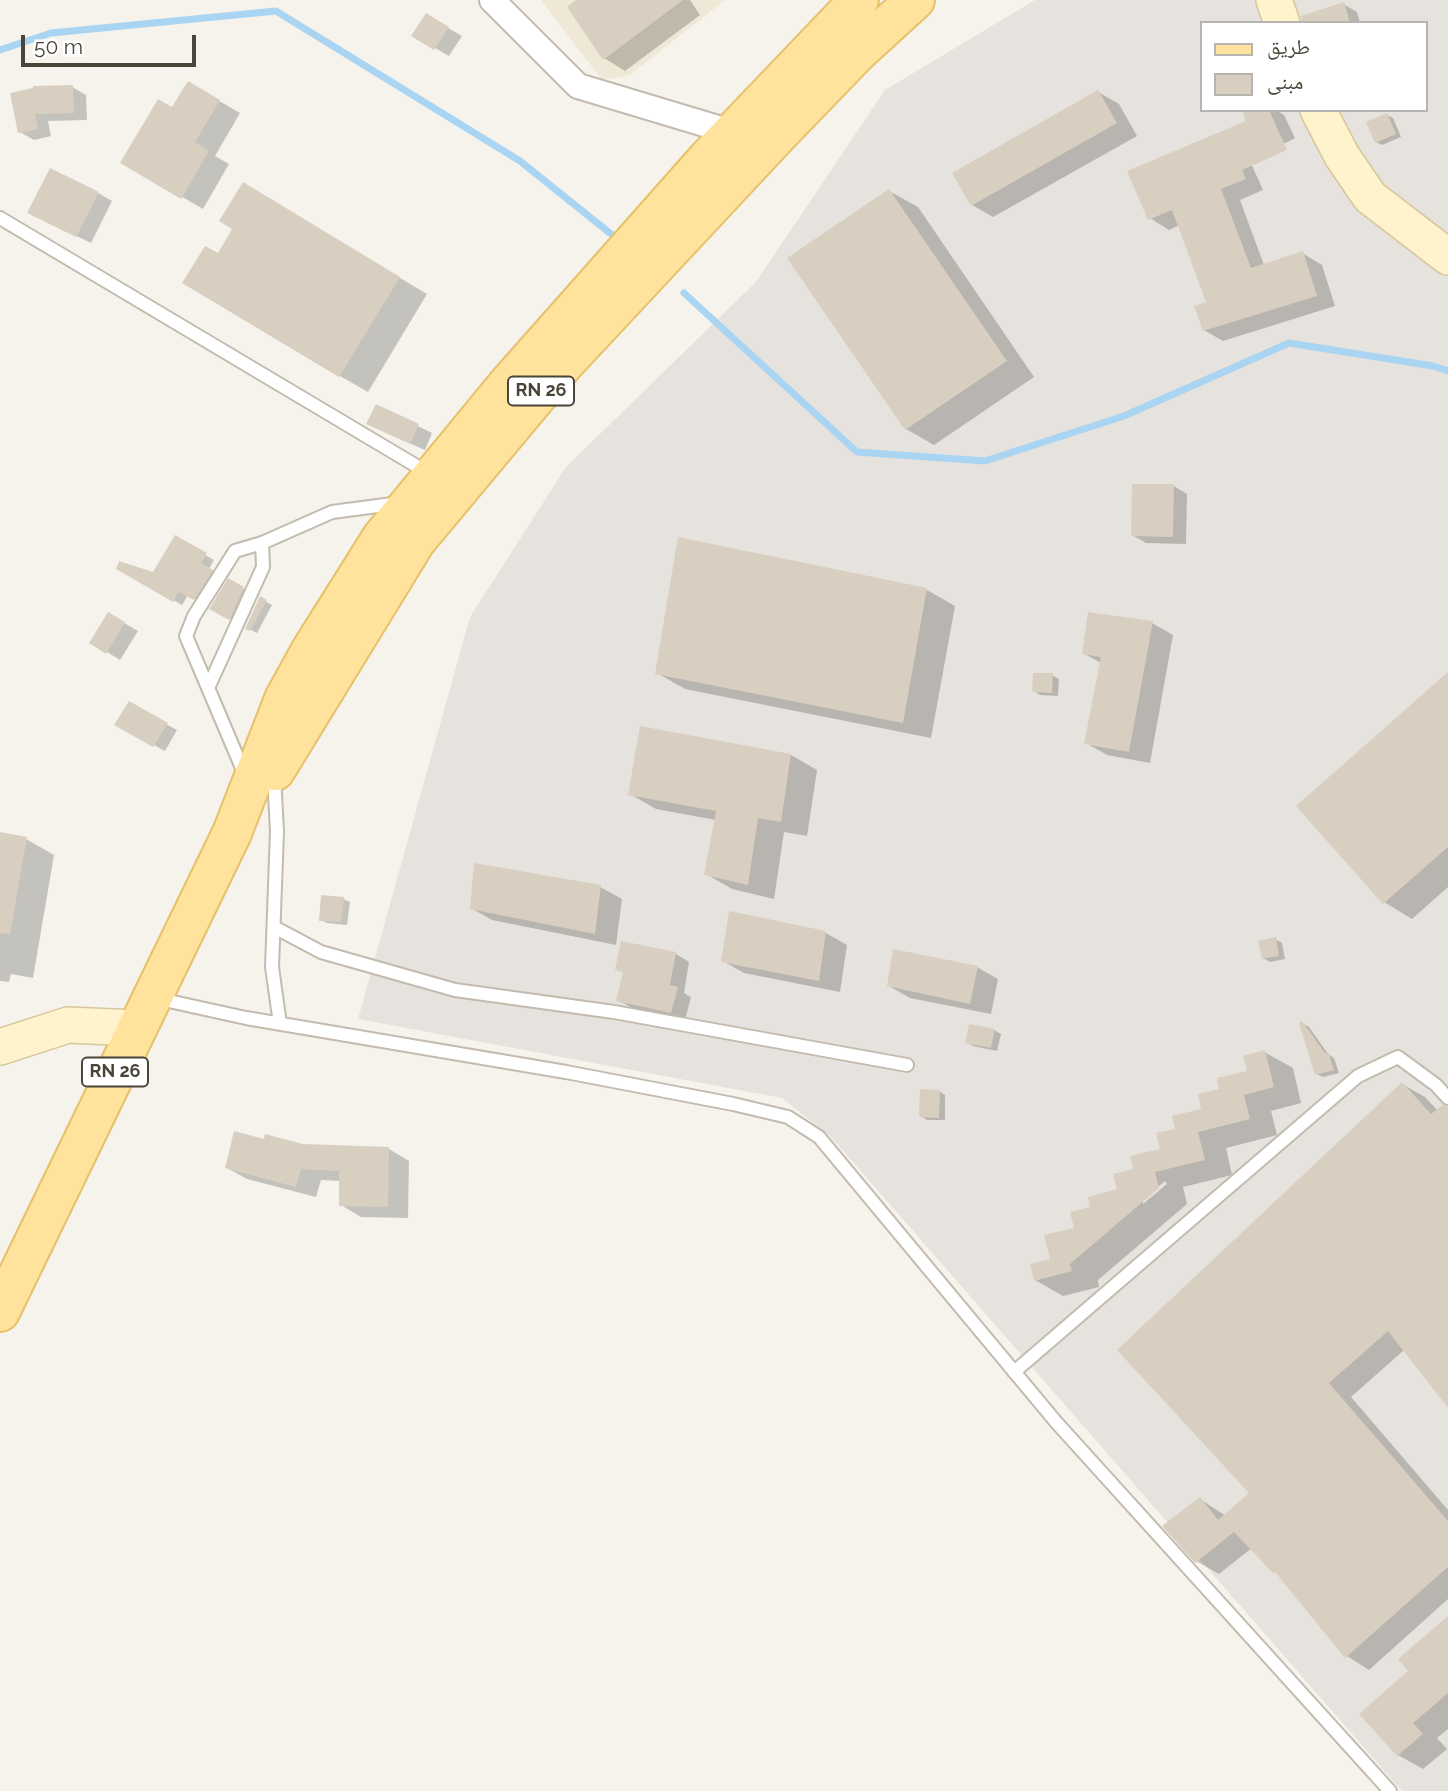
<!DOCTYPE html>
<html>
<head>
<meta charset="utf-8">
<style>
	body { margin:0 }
	#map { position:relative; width:1448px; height:1791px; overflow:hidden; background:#f6f3ec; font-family:Raleway,"Noto Naskh Arabic",sans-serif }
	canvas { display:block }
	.legend { position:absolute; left:1200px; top:21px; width:228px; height:91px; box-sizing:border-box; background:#fff; border:2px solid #b7b4b0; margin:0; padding:9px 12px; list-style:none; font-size:21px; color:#4b4439 }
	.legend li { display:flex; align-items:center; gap:14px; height:35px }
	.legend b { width:35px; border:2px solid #b7b4b0 }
	.scale { position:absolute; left:21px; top:35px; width:175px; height:32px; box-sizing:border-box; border:4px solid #4b4439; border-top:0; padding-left:9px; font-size:21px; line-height:24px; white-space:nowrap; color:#4b4439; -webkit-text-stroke:5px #fff; paint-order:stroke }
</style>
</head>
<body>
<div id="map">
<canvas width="1448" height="1791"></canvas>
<ul class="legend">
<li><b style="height:9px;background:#ffe39c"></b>طريق</li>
<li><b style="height:19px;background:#d8cfc1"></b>مبنى</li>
</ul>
<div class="scale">50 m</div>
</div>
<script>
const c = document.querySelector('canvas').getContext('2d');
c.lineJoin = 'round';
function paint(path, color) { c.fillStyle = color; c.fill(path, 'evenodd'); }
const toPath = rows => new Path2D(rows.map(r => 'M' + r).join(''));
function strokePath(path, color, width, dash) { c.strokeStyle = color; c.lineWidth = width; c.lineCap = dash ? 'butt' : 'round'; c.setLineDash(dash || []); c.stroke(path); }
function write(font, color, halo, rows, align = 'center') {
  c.font = font + ' Raleway,sans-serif'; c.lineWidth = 5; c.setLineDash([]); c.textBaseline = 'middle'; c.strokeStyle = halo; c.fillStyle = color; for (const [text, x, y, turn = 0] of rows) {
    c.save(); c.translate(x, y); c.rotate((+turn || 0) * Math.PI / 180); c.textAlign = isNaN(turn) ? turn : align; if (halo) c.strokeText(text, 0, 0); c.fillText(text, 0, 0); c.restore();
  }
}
const industrial = toPath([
	[1035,0,1448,0,1448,1791,1402,1791,832,1138,782,1098,358,1019,470,617,566,467,756,282,885,90],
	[1201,23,1425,23,1425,110,1201,110]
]);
const education = toPath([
	[541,0,725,0,630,75,602,80]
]);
const shadow = toPath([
	[579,0,690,0,700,15,625,71,604,58],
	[1343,4,1357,12,1360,23,1321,23],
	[426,15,462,36,449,56,414,36],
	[188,83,240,113,215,156,229,164,203,209,122,162,173,109],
	[72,87,86,95,87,120,48,121,51,136,34,140,20,132,12,94],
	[1098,92,1119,104,1137,136,993,217,972,205],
	[1251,110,1276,110,1284,115,1295,138,1250,161,1263,190,1240,200,1264,265,1302,253,1322,265,1335,306,1223,341,1204,330,1209,303,1180,225,1169,230,1150,218,1249,122],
	[1387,115,1393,118,1401,137,1382,145,1376,142],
	[889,191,918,207,1034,377,934,445,906,429],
	[98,193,112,201,91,243,43,220],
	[271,201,427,294,368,392,340,376,219,255],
	[377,406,432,433,425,450,382,431],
	[1174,486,1187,494,1186,544,1146,543,1132,535],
	[175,538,214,560,209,569,220,576,203,604,188,595,182,605,118,568,154,574],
	[229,581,249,592,236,622,211,608],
	[927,590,955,606,931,738,685,689,657,673],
	[260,598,272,605,257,633,247,628],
	[109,614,138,631,120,660,91,642],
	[1152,623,1173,635,1150,763,1107,755,1086,743,1101,663,1083,653],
	[1448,674,1448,887,1412,919,1384,902],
	[1052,675,1059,679,1058,696,1040,695,1034,691],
	[129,704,177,730,165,751,117,725],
	[641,729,791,755,817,770,807,836,784,832,774,899,732,889,706,874,716,820,656,809,630,794],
	[0,834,26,839,54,855,33,978,11,974,9,982,0,981],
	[600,887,622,899,616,945,492,920,471,908],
	[343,899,350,902,347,925,327,923,321,920],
	[826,933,847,945,840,992,744,973,723,961],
	[1275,939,1282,943,1285,959,1270,962,1263,958],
	[676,954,689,962,684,993,691,997,685,1020,632,1008,618,1000,625,973,617,969],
	[977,967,998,979,991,1014,910,998,889,986],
	[1302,1023,1309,1027,1328,1054,1334,1058,1339,1073,1323,1077,1317,1074],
	[994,1030,1001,1034,997,1051,973,1046,967,1042],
	[1264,1052,1293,1068,1301,1103,1271,1111,1277,1135,1226,1148,1232,1175,1183,1187,1187,1204,1098,1280,1099,1287,1063,1296,1035,1280,1092,1208,1119,1191,1135,1170,1162,1150,1177,1130,1203,1110,1222,1090,1249,1072],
	[1165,1181,1167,1184,1143,1204,1143,1200],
	[1402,1084,1425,1097,1438,1111,1448,1109,1448,1311,1351,1397,1448,1510,1448,1599,1369,1670,1347,1656,1279,1574,1252,1548,1219,1574,1196,1561,1200,1499,1226,1516,1251,1494],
	[939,1091,945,1095,945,1120,927,1120,921,1116],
	[265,1141,303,1145,389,1149,409,1161,408,1218,361,1217,341,1205,341,1181,321,1180,316,1197,247,1179,227,1168],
	[1448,1618,1448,1729,1437,1738,1447,1749,1423,1769,1398,1755,1362,1714,1410,1671]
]);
const stream = toPath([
	[0,50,51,33,276,11,520,161,616,238],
	[684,293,857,452,985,461,1124,416,1289,343,1433,366,1448,371]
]);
const building = toPath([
	[576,0,683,0,603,60,567,7],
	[1344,2,1350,23,1302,23,1301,16],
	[426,13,449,27,434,50,411,36],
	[188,81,220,100,195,142,209,151,181,199,120,163,158,99,172,107],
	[73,85,74,113,35,114,38,129,18,133,10,93,33,88,33,86],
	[1098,90,1117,123,971,206,952,173],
	[1242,110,1269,110,1287,150,1242,170,1246,179,1221,189,1251,268,1303,251,1317,296,1203,331,1194,306,1206,302,1172,210,1148,220,1127,171,1246,121],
	[1387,113,1396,134,1375,143,1366,122],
	[50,168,99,192,76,237,27,213],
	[243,182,400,277,339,377,182,283,205,246,218,253,232,229,219,221],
	[889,189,1007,361,905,430,787,258],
	[376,404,419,424,410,444,366,424],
	[1132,484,1174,484,1173,537,1131,536],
	[175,535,207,553,201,563,213,570,194,600,178,592,173,602,116,569,119,561,153,572],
	[678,537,927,588,903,723,655,674],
	[228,578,244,587,229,620,209,609],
	[260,596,267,600,250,631,245,629],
	[108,612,125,622,106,654,89,643],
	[1088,612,1153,621,1129,752,1084,744,1101,657,1082,654],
	[1448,672,1448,847,1383,904,1296,806],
	[1033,673,1053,673,1052,693,1032,692],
	[129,701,168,723,153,747,114,725],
	[640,726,791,754,781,822,758,818,748,885,704,875,716,811,628,795],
	[0,832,27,837,10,934,0,933],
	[474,863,601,885,595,934,470,909],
	[321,895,344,897,341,922,319,921],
	[729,911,826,931,819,981,721,962],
	[1276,937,1279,956,1262,959,1258,941],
	[621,941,676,952,670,985,678,987,671,1013,616,1001,623,972,615,970],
	[893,949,978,966,970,1004,887,986],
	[1302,1021,1325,1053,1328,1052,1334,1070,1315,1075,1299,1023],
	[969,1024,995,1029,991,1048,965,1043],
	[1265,1050,1274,1087,1244,1095,1250,1119,1198,1132,1205,1160,1155,1172,1159,1188,1070,1264,1072,1271,1034,1281,1030,1264,1050,1259,1044,1235,1074,1228,1070,1212,1090,1207,1088,1197,1117,1189,1113,1174,1133,1169,1130,1156,1160,1149,1156,1133,1175,1129,1172,1116,1201,1109,1198,1094,1219,1089,1217,1078,1247,1071,1243,1056],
	[1402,1082,1431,1114,1443,1105,1448,1107,1448,1408,1388,1331,1329,1383,1448,1521,1448,1567,1345,1658,1275,1572,1273,1573,1234,1532,1195,1563,1162,1526,1200,1497,1218,1520,1249,1493,1117,1350],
	[920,1089,940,1090,939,1118,919,1117],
	[234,1131,264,1139,265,1134,303,1144,389,1147,388,1207,339,1206,339,1171,301,1169,296,1187,225,1168],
	[1448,1616,1448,1693,1413,1723,1423,1734,1397,1756,1359,1714,1408,1671,1398,1659]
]);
const lane = toPath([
	[0,218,430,474],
	[208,688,263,567,262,543],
	[245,775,186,636,194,616,235,551,262,543,332,512,400,503],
	[274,776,277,831,272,967,280,1024],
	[274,927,321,952,455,990,614,1012,907,1065],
	[155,998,246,1018,566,1072,733,1104,788,1117,819,1137,1056,1422,1390,1791],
	[1014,1372,1358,1076,1398,1057,1436,1085,1448,1098]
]);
const street = toPath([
	[492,0,578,86,731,132]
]);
const secondary = toPath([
	[1274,0,1282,23],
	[1318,110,1342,156,1370,197,1448,257],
	[0,1047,68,1025,136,1028]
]);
const primary = toPath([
	[275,771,416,541,563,365,776,137,857,53,915,0],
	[0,1312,232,833,284,699,311,650,382,537,506,386,707,159,859,0]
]);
const shields = [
	[541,391,66],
	[115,1072,66]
];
const shieldNames = [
	["RN 26",541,391],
	["RN 26",115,1072]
];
paint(industrial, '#e6e2dd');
paint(education, '#efe8d6');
paint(shadow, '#0003');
strokePath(stream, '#a9d4f2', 7);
paint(building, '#d8cfc1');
strokePath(lane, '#c2bbae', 16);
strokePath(street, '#c2bbae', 28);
strokePath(secondary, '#d6c79b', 38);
strokePath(primary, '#e6c16a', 42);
strokePath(lane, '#fff', 12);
strokePath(street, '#fff', 24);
strokePath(secondary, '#fff3cd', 35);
strokePath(primary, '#ffe39c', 38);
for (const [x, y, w] of shields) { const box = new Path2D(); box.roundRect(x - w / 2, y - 14.5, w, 29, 5); c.fillStyle = '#fff'; c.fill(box); strokePath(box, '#4b4439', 2); }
write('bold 18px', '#4b4439', null, shieldNames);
</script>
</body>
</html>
